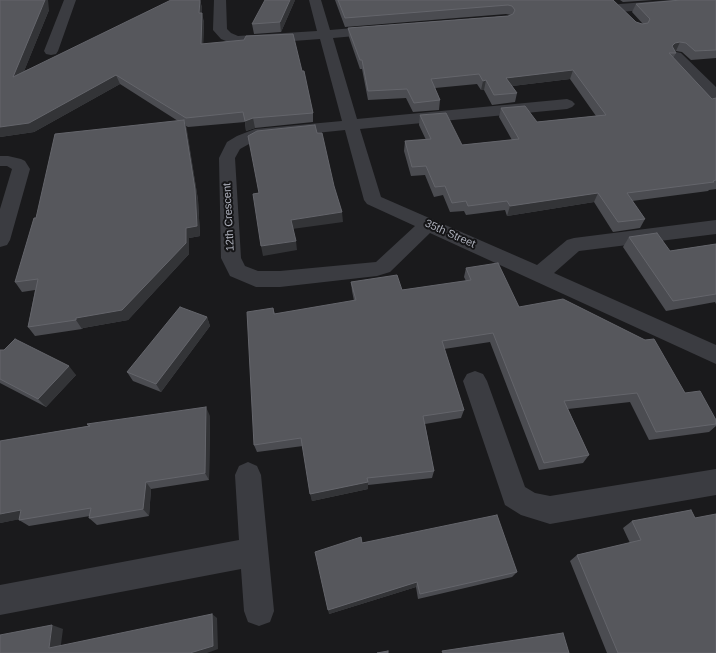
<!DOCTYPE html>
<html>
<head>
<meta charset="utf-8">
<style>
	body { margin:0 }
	canvas { display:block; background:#1a1a1c }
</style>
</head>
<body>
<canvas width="716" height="653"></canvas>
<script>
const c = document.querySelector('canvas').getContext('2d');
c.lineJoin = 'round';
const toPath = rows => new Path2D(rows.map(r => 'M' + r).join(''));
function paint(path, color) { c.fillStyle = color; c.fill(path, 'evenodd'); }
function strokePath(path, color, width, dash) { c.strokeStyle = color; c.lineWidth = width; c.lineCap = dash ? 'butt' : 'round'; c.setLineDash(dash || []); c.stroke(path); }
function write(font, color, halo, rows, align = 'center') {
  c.font = font + ' Helvetica,sans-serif'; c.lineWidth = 4; c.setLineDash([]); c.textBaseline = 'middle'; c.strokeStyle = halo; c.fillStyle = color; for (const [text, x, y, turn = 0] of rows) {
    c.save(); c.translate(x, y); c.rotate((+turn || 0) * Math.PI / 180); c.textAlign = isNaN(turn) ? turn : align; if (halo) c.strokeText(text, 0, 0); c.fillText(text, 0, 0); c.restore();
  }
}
const minor = toPath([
	[64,0,76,0,58,51,56,54,51,55,46,54,44,51,64,0],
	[214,0,226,0,227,29,231,33,238,36,317,31,309,0,321,0,330,30,377,26,382,27,384,30,382,33,377,34,333,38,357,119,567,99,572,101,575,104,572,107,567,109,360,129,381,197,537,265,567,240,574,238,716,220,716,234,579,251,554,273,716,345,716,364,430,233,390,272,377,276,280,287,256,287,230,276,221,258,219,158,227,142,237,136,255,129,342,121,320,39,253,44,231,43,221,39,213,30,214,0],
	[345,130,364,200,367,204,415,226,376,262,280,271,258,271,245,266,241,258,235,158,240,149,258,139,345,130],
	[672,0,716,0,716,4,620,12,616,11,614,8,616,5,620,4,672,0],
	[676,52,681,53,716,87,716,100,711,98,671,59,669,56,671,53,676,52],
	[0,156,8,156,21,159,25,161,30,169,10,240,7,245,0,247,0,209,12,169,7,166,0,166,0,156],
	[475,371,483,374,487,381,525,487,535,493,550,496,716,469,716,495,550,524,521,515,505,505,463,381,467,374,475,371],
	[248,462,257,466,261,475,274,611,270,622,259,626,248,622,244,611,241,569,0,615,0,585,239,540,235,475,239,466,248,462]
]);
const wall = toPath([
	[0,0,49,10,24,71,200,0,202,8,201,13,204,22,203,44,302,71,313,113,313,122,255,128,246,131,245,122,188,127,186,126,198,200,200,236,189,238,189,254,128,320,83,328,82,329,35,336,28,327,35,290,22,292,15,282,36,218,178,121,120,84,34,132,0,137],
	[295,0,281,32,254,34,252,24],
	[335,0,613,0,636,22,643,24,632,12,636,4,716,0,716,58,691,60,682,52,676,51,675,51,676,53,673,58,712,99,716,98,716,189,709,190,708,191,632,201,645,219,640,228,613,232,594,202,507,216,505,210,466,215,464,211,450,212,443,195,434,197,425,175,411,176,404,151,405,141,426,140,419,125,420,115,462,145,512,140,499,117,501,108,537,122,596,116,570,79,512,86,517,93,515,102,492,105,484,90,481,90,477,84,435,88,440,100,439,110,413,112,406,98,368,100,362,69,360,69,349,37,348,28,508,16,511,15,506,14,345,27],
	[620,0,653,0,623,2],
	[629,237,670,251,716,244,716,304,715,302,666,311,623,247],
	[466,268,519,307,685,393,716,420,716,426,709,432,649,440,630,402,568,409,589,455,583,463,539,470,490,342,444,349,464,410,461,418,425,424,434,471,432,478,368,485,368,489,312,501,303,446,257,452,254,445,273,308,275,314,354,301,352,291,351,282,402,290,466,281,464,277],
	[207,317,210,326,161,392,133,381,127,372],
	[0,350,76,375,46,407,0,383],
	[210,416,209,480,151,489,149,516,97,525,89,518,90,516,29,526,19,520,19,519,0,523,0,441,88,426,87,424],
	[695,518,716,653,607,653,570,561,577,555,630,543,623,528,632,521],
	[362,543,517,572,512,577,418,599,416,587,329,614]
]);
const shadedWall = toPath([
	[45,0,48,0,49,10,18,86,13,77],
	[200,0,202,8,201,22,199,13],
	[290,0,295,0,281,32,280,22],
	[202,13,204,22,203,53,201,44],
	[680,42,676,51,671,52,672,46,675,43],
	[573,70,570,79,504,87,506,78],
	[116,75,120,84,34,132,0,137,0,127],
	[486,80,484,90,481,90,483,81],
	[253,118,255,128,246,131,245,121],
	[184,120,187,130,198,200,200,236,189,238,189,254,128,320,83,328,82,329,76,320,76,318,186,228],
	[598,193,594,202,507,216,510,206],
	[342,212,343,222,292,229,291,220],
	[296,241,297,250,263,256,261,246],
	[207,317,210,326,161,392,156,384],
	[69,366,76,375,46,407,38,399],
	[206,407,210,416,209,480,205,473],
	[146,482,151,489,149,516,143,509],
	[368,482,368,489,312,501,310,494],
	[21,510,31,517,0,523,0,514],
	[417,582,416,587,329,614,328,610],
	[212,614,217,618,218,649,207,653,190,653],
	[52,625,63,629,60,652,49,648]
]);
const building = toPath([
	[0,0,45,0,13,77,171,0,200,0,199,13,202,13,201,44,244,40,246,36,293,34,302,71,304,71,313,113,253,118,245,121,243,112,186,118,116,75,29,123,0,127,0,0],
	[265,0,290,0,280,22,252,24,265,0],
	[338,0,613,0,636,22,642,24,648,23,650,19,636,4,681,0,716,0,716,50,695,51,686,43,680,42,675,43,672,46,676,53,669,53,712,99,716,98,716,180,713,181,714,182,627,193,645,219,618,222,598,193,510,206,507,201,468,206,466,201,452,203,445,186,435,187,426,166,412,167,405,141,431,139,420,115,446,113,462,145,519,139,501,108,525,106,537,122,606,115,573,70,506,78,517,93,494,95,486,80,483,81,479,74,431,79,440,100,414,103,407,89,368,91,362,60,360,60,348,28,508,16,513,14,515,10,512,6,508,5,345,18,338,0],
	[184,120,195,189,197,226,186,228,186,243,122,310,76,318,76,320,28,327,38,279,15,282,34,218,36,218,55,134,184,120],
	[315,125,317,133,322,133,334,186,342,212,291,220,296,241,261,246,253,194,259,193,248,136,257,131,315,125],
	[657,233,670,251,716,244,716,294,673,301,629,237,657,233],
	[498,263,519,307,563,299,645,340,654,339,685,393,700,391,716,420,716,424,656,432,637,393,564,401,589,455,544,463,493,333,442,341,464,410,423,416,434,471,367,478,368,482,310,494,301,438,254,445,247,312,273,308,274,314,356,300,351,282,397,275,402,290,471,280,466,268,498,263],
	[180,307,207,317,156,384,127,372,180,307],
	[15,339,69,366,38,399,0,379,0,350,4,350,15,339],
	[206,407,205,473,146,482,143,509,89,518,91,508,19,520,21,510,0,514,0,441,90,426,87,424,206,407],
	[691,510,695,518,716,514,716,653,618,653,577,555,641,540,632,521,691,510],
	[497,515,517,572,420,594,417,582,328,610,315,552,361,537,362,543,497,515],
	[212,614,213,646,190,653,0,653,0,635,52,625,49,648,212,614],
	[563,633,569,653,443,653,442,651,563,633],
	[388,651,388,653,377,653,388,651]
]);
const streetNames = [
	["12th Crescent",229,217,-93],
	["35th Street",450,234,24]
];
paint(minor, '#3b3c41');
paint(wall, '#4b4c51');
paint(shadedWall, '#333437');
paint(building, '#56575c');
strokePath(building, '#64656b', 1);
write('11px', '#adb0bb', '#151517', streetNames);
</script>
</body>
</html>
